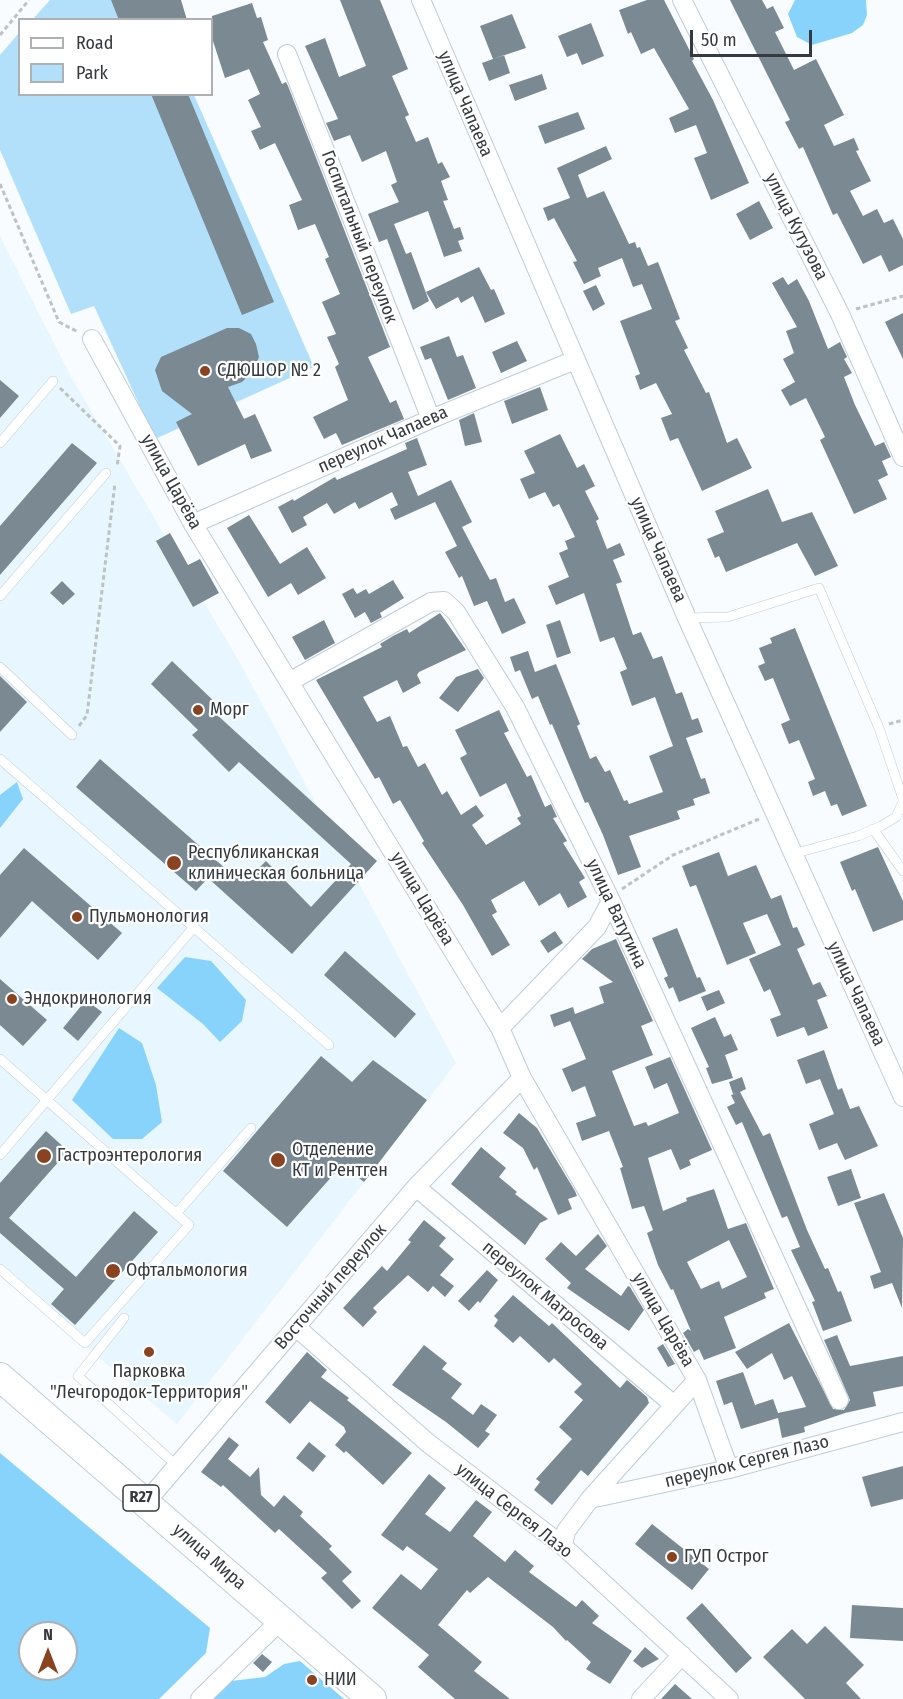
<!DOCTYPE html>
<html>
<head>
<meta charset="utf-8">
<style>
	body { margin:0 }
	#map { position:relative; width:903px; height:1699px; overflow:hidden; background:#f8fcfe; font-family:"Fira Sans Condensed",sans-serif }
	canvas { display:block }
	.legend { position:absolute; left:18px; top:18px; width:195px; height:78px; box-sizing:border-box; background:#fff; border:2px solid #aeb0b2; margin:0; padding:8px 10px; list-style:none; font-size:18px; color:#343a3e }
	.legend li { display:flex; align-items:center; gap:12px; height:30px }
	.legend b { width:30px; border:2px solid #aeb0b2 }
	.north { position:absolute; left:18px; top:1621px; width:60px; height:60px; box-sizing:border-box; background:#fff; border:2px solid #aeb0b2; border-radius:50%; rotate:0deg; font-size:16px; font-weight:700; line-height:24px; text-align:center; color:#343a3e }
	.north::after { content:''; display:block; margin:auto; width:21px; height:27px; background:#8a4321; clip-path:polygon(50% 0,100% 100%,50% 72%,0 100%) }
	.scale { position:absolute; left:690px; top:30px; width:122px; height:27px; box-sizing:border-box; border:3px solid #343a3e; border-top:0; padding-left:8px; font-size:18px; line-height:21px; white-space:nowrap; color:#343a3e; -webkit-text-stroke:4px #fff; paint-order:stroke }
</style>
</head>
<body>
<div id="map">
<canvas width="903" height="1699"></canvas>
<ul class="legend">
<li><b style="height:8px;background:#fff"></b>Road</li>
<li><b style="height:16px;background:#b2e0fa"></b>Park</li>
</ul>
<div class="north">N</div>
<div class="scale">50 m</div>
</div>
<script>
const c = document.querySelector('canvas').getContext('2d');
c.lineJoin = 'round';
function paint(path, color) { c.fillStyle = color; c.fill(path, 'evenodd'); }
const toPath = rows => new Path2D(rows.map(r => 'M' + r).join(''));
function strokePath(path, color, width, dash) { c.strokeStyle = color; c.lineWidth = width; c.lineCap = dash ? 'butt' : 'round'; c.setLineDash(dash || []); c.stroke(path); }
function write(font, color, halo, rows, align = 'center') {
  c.font = font + ' "Fira Sans Condensed",sans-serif'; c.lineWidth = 4.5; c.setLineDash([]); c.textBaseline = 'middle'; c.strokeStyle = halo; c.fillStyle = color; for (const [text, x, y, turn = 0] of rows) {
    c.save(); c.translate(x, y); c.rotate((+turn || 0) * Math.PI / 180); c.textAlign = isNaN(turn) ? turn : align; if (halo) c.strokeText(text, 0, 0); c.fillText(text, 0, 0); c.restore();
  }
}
const built = toPath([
	[0,236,71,377,240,663,456,1063,177,1424,0,1273]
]);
const green = toPath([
	[50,0,153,0,161,20,32,20],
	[19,33,20,94,194,95,314,367,155,439,94,306,71,314,0,150,0,55]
]);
const forest = toPath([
	[795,0,866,0,867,15,863,25,852,33,812,45,797,37,788,14],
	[17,782,23,799,0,828,0,795],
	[185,957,211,961,246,1000,242,1021,220,1042,203,1024,157,988],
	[119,1028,142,1043,156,1085,162,1122,142,1139,113,1139,72,1100],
	[0,1453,210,1628,206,1653,159,1699,0,1699],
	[30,1633,66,1633,66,1669,30,1669],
	[300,1661,344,1699,212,1699,231,1681,265,1677,284,1664]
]);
const building = toPath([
	[111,0,181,0,187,20,119,20],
	[340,0,380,0,408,69,392,76,409,115,405,117,416,142,428,137,438,164,442,162,450,177,441,181,448,200,443,201,454,229,460,227,464,239,458,241,462,251,444,257,428,211,394,224,406,254,411,252,429,301,413,310,387,239,379,242,368,214,399,202,391,185,397,182,386,151,362,162,350,135,334,141,326,123,338,119,305,46,325,38,339,77,366,66],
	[647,0,664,0,694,59,692,61,713,100,749,183,711,200,694,158,707,153,696,125,675,133,669,118,689,109,654,48,641,54,631,32,628,34,619,10],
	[730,0,762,0,767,9,773,6,784,28,775,32,794,70,816,59,844,115,824,125,834,146,854,138,859,150,856,151,871,181,850,191,863,216,877,209,884,223,893,219,903,239,903,265,889,272,881,255,863,264,837,213,833,215,803,147,799,149,785,122,790,120],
	[252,3,257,18,261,17,268,40,263,42,282,84,286,82,288,86,390,347,368,357,390,403,396,400,404,419,342,445,336,433,324,439,313,417,348,400,335,367,339,364,327,337,336,334,322,302,340,294,325,259,329,257,315,224,298,230,289,205,302,200,275,143,260,150,251,131,261,127,248,100,260,94,249,69,225,78,212,38,212,16],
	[512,14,526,48,493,59,480,26],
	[591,23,604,56,582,65,577,53,567,57,558,36],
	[504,55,510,73,489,81,482,63],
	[542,74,547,89,515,101,509,85],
	[151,94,188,94,274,302,242,315],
	[578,112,585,129,545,144,538,126],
	[606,146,612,159,578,175,587,198,604,191,629,244,635,242,637,248,640,247,648,266,658,262,680,319,675,321,688,348,684,350,706,393,709,392,727,443,737,438,752,468,702,491,678,438,670,441,661,418,672,414,656,383,640,390,635,376,640,374,620,321,652,309,642,284,633,287,622,258,598,268,601,276,584,284,573,262,577,261,554,218,548,221,543,208,570,198,557,168],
	[759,201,773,228,750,240,736,214],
	[479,267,491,290,494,289,505,314,485,323,473,296,461,303,458,297,436,309,426,292],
	[783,277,788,285,797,279,809,301,828,349,840,342,847,357,844,359,852,373,844,377,855,405,875,446,884,442,891,457,882,461,888,475,878,480,887,499,854,514,820,440,825,437,806,398,790,406,781,390,795,382,783,359,794,353,786,331,797,327,772,283],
	[596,285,605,304,593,311,583,291],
	[903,313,903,359,885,322],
	[227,328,239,328,251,334,256,344,259,357,254,370,242,382,228,387,244,419,255,414,272,451,251,459,245,444,198,466,176,422,192,414,162,391,155,370,161,357],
	[449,336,457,357,463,355,476,388,448,400,431,358,425,360,420,347],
	[517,341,527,361,501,373,492,352],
	[0,380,19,396,0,418],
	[540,387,548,410,512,424,504,401],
	[474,413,482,442,465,446,459,420],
	[560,434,577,468,584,464,595,486,585,491,599,519,596,521,607,549,620,543,625,555,613,560,622,582,616,584,633,635,641,632,653,659,662,656,676,694,682,692,692,720,698,718,703,732,686,738,701,779,705,778,710,793,693,799,695,805,677,811,680,819,629,836,641,867,618,875,603,835,588,802,585,803,552,724,550,725,538,696,532,699,520,670,515,672,510,657,528,651,535,672,556,664,580,724,577,726,590,759,596,756,605,772,610,770,624,801,627,800,629,804,663,792,649,756,673,746,655,697,632,706,620,672,627,669,614,637,600,642,584,593,556,605,548,586,569,577,559,553,568,549,565,541,575,537,559,504,553,507,545,492,529,499,520,479,535,473,524,451],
	[417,438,427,465,408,472,418,496,451,480,472,522,462,527,490,580,496,578,505,602,514,598,526,623,502,634,487,601,474,606,462,576,459,578,445,552,457,546,435,502,395,520,390,509,398,505,392,492,359,509,355,502,334,514,327,503,303,517,307,525,292,533,278,507,293,499,294,501,335,477,337,480,407,449,405,443],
	[72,443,97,463,0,575,0,526],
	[768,489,782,522,812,512,838,566,815,576,797,543,726,572,719,556,715,558,707,539,724,532,715,511],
	[249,515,280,564,307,547,326,578,298,595,291,583,268,597,227,528],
	[170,533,188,565,200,559,219,593,193,607,156,541],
	[393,580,404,598,380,613,382,617,371,623,365,612,355,618,342,594,353,588,357,594,366,589,369,594],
	[62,581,75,594,63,605,50,593],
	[440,613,466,650,419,672,417,675,421,683,403,693,397,680,363,697,377,722,390,716,403,747,407,746,418,767,425,763,442,795,447,791,461,815,476,805,484,816,472,825,486,845,521,824,517,818,521,816,506,783,480,797,460,758,467,754,455,730,499,710,509,731,504,733,527,777,531,775,545,807,551,804,557,817,553,818,567,841,563,843,585,878,579,882,587,897,568,908,560,893,539,906,524,881,491,900,497,912,492,915,510,945,492,956,463,905,422,843,424,841,400,800,393,804,379,777,375,779,316,680,382,647,380,644,393,636,407,629,409,633],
	[324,620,335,643,305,660,292,637],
	[560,620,571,653,557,658,546,625],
	[795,628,867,806,842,816,837,804,831,806,825,791,813,796,808,782,815,779,799,740,789,744,781,724,790,720,773,678,765,681,758,666,765,663,759,648,772,643,770,638],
	[172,661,220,707,215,713,377,861,292,954,208,878,196,891,76,787,100,759,234,876,236,874,245,882,266,861,311,907,351,864,239,762,229,772,192,735,198,730,151,684],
	[478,669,484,678,458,712,439,698,456,677],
	[0,676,27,702,0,732],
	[878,847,903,901,903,920,873,932,855,889,852,891,840,862],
	[24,848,122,933,98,960,32,901,0,938,0,875],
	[719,852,728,876,756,865,771,899,781,895,793,928,797,927,805,945,797,949,813,985,820,982,827,996,817,1000,828,1028,808,1036,804,1027,777,1037,770,1019,781,1015,770,989,764,992,749,959,781,945,767,914,743,923,756,953,727,965,696,885,690,887,682,866],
	[677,928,697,978,700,977,706,991,679,1002,673,987,669,989,664,978,668,976,652,938],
	[555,931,563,943,548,953,540,941],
	[616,939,653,1021,641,1026,653,1055,612,1071,634,1126,646,1122,648,1126,679,1113,667,1083,654,1089,645,1067,670,1057,712,1150,689,1160,691,1165,680,1170,671,1149,648,1158,663,1211,687,1201,686,1198,714,1189,728,1229,746,1223,774,1289,764,1293,766,1298,724,1317,736,1348,704,1360,699,1349,694,1352,683,1333,688,1329,691,1331,673,1289,671,1290,658,1265,647,1233,653,1230,644,1206,632,1209,620,1168,623,1167,609,1131,582,1141,576,1123,596,1116,585,1086,572,1092,562,1069,586,1059,570,1021,554,1027,550,1015,573,1007,575,1014,604,1003,599,987,613,982,582,959,592,949],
	[729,1240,747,1277,722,1289,719,1281,701,1289,687,1262],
	[345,951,416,1014,395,1038,324,975],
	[0,979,47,1020,23,1046,0,1025],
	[719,990,725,1003,707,1011,701,997],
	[86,1000,102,1012,78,1041,63,1028],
	[715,1017,724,1037,731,1034,738,1050,725,1055,733,1078,712,1084,706,1068,709,1067,691,1028],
	[824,1050,838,1090,842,1088,850,1109,859,1106,878,1146,845,1160,837,1143,819,1150,809,1124,834,1114,820,1079,806,1084,797,1060],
	[321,1056,352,1082,373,1060,427,1100,364,1182,342,1165,287,1227,223,1171],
	[742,1077,746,1089,740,1092,763,1136,770,1133,807,1230,825,1269,828,1268,838,1292,841,1291,852,1321,823,1331,812,1302,815,1301,791,1250,800,1247,787,1216,782,1218,742,1122,736,1125,727,1107,735,1103,731,1095,737,1093,733,1094,729,1082],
	[519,1113,537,1128,575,1191,577,1196,568,1199,572,1209,558,1215,537,1167,534,1170,523,1148,503,1133],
	[46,1131,68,1151,9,1218,76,1277,134,1211,158,1232,75,1325,51,1304,64,1289,0,1233,0,1183],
	[481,1147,506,1168,499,1177,517,1192,515,1194,548,1219,540,1223,525,1245,451,1184],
	[851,1169,861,1198,838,1206,827,1177],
	[884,1193,903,1238,902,1308,892,1283,874,1289,870,1276,881,1272,854,1203],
	[424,1220,446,1238,439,1246,454,1259,440,1275,454,1286,445,1297,433,1286,428,1292,408,1275,373,1308,377,1312,363,1327,343,1308,382,1266,387,1271,411,1242,408,1240],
	[598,1234,607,1246,585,1269,621,1296,628,1286,630,1287,644,1310,629,1331,567,1288,571,1283,545,1259,561,1242,576,1256],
	[487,1270,498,1280,480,1303,478,1301,469,1311,458,1301],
	[513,1295,549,1326,552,1323,620,1388,627,1380,647,1397,649,1403,588,1476,581,1470,552,1505,534,1490,540,1482,536,1479,572,1439,559,1427,583,1400,574,1392,582,1384,554,1358,549,1363,520,1336,513,1343,494,1326,498,1320,494,1316],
	[789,1323,833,1409,844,1410,850,1400,824,1340,837,1335,850,1366,903,1356,903,1386,873,1392,876,1406,845,1413,804,1427,805,1432,782,1438,778,1418,741,1429,732,1402,724,1405,716,1381,743,1372,755,1405,773,1399,778,1413,806,1407,792,1376,784,1380,772,1353,747,1369,735,1352],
	[663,1344,675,1364,668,1367,657,1348],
	[424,1345,447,1363,442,1369,462,1384,451,1398,473,1415,481,1404,497,1415,485,1431,490,1434,478,1448,446,1422,392,1385],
	[307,1352,327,1370,321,1377,349,1398,347,1400,412,1453,383,1485,346,1451,344,1453,335,1445,346,1432,344,1427,310,1401,290,1424,265,1402],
	[229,1437,239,1445,228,1459,250,1477,259,1467,261,1495,274,1507,284,1495,303,1512,300,1516,332,1546,329,1549,352,1572,342,1581,361,1601,352,1609,321,1578,327,1573,279,1529,275,1533,223,1485,221,1487,201,1472],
	[309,1442,326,1456,313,1472,296,1458],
	[903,1466,903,1499,871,1507,862,1477],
	[429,1474,446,1488,425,1514,450,1532,476,1500,492,1512,473,1536,505,1562,515,1550,534,1566,529,1572,576,1607,582,1600,599,1616,592,1623,632,1651,610,1684,586,1669,591,1662,567,1640,566,1641,553,1627,488,1577,470,1593,467,1590,438,1625,482,1662,474,1671,510,1699,455,1699,418,1667,429,1655,372,1608,401,1574,421,1590,438,1569,407,1546,403,1551,381,1535],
	[652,1524,709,1569,692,1590,635,1544],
	[702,1603,752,1658,736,1673,686,1618],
	[852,1605,903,1608,903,1641,850,1638],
	[825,1626,864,1665,846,1683,861,1699,805,1699,763,1657,792,1629,807,1644],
	[645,1647,659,1659,642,1668,633,1661],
	[262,1654,272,1662,263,1672,253,1663],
	[675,1684,692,1699,661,1699]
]);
const path = toPath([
	[0,35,29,0],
	[0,184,59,322,78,332],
	[856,309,903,296],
	[60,388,120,446,117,467],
	[889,724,903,720],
	[79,726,87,715,115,483],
	[622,889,673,855,759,819]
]);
const lane = toPath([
	[0,443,53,381],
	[0,596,106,473],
	[687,618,728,617,819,588,879,728,903,799],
	[0,667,72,735],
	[0,759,329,1045],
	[873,829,903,871],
	[793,854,858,836,881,826,896,817,903,802],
	[0,1059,189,1225,85,1343,0,1269],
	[0,1155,194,927],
	[176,1214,251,1128],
	[124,1318,78,1376,177,1466]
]);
const street = toPath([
	[421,0,687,618,903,1097],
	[682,0,840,314,903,457],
	[287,54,431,419],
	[92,339,193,524,500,1028,522,1078,697,1380,729,1469],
	[193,524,431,419,575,360],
	[289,682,431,602,444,601,456,612,515,707,611,901,839,1400],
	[500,1028,597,927,611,901],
	[416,1187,674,1405],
	[296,1327,428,1443,563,1546,729,1699],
	[590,1499,729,1469,903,1422],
	[146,1502,416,1187,522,1078],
	[563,1546,566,1531,590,1499,697,1380],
	[200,1699,281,1620],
	[641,1699,682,1655]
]);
const primary = toPath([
	[0,1377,372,1699]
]);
const markers = [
	[205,371,6,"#8a4321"],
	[198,710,6,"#8a4321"],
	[174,863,8,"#8a4321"],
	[77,917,6,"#8a4321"],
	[12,999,6,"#8a4321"],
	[44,1156,8,"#8a4321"],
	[278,1160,8,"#8a4321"],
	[113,1271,8,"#8a4321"],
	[149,1352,6,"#8a4321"],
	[672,1557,6,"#8a4321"],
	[312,1680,6,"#8a4321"]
];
const shields = [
	[141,1498,36]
];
const shieldNames = [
	["R27",141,1498]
];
const streetNames = [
	["улица Чапаева",465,104,67],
	["улица Кутузова",796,227,63],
	["Госпитальный переулок",359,237,69],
	["переулок Чапаева",383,440,-24],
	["улица Царёва",171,482,61],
	["улица Чапаева",658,550,66],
	["улица Царёва",422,899,59],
	["улица Ватутина",616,914,65],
	["улица Чапаева",856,994,65],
	["Восточный переулок",331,1287,-49],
	["переулок Матросова",545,1296,40],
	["улица Царёва",663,1320,60],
	["переулок Сергея Лазо",747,1462,-14],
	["улица Сергея Лазо",514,1511,38],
	["улица Мира",209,1557,41]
];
const poiNames = [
	["СДЮШОР № 2",217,371],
	["Морг",210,710],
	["Республиканская",188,853],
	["клиническая больница",188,874],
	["Пульмонология",89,917],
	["Эндокринология",24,999],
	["Отделение",292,1150],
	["КТ и Рентген",292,1171],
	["Гастроэнтерология",57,1156],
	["Офтальмология",126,1271],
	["Парковка",149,1372,"center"],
	["\"Лечгородок-Территория\"",149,1393,"center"],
	["ГУП Острог",684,1557],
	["НИИ",324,1680]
];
paint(built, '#e8f7ff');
paint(green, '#b2e0fa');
paint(forest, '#87d3fb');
paint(building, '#7a8992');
strokePath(lane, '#becdd7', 10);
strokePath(street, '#becdd7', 20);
strokePath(primary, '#becdd7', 30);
strokePath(path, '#bdc2c4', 3, [4.5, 3]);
strokePath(lane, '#fff', 9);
strokePath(street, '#fff', 18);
strokePath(primary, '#fff', 28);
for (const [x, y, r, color] of markers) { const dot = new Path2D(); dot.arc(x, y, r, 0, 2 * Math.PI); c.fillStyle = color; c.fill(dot); strokePath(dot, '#fff', 2); }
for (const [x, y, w] of shields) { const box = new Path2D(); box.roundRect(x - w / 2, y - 13, w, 26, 4.5); c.fillStyle = '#fff'; c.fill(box); strokePath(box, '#343a3e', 1.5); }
write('bold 16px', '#343a3e', null, shieldNames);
write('18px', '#343a3e', '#fff', streetNames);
write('18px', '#343a3e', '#fff', poiNames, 'left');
</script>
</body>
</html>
